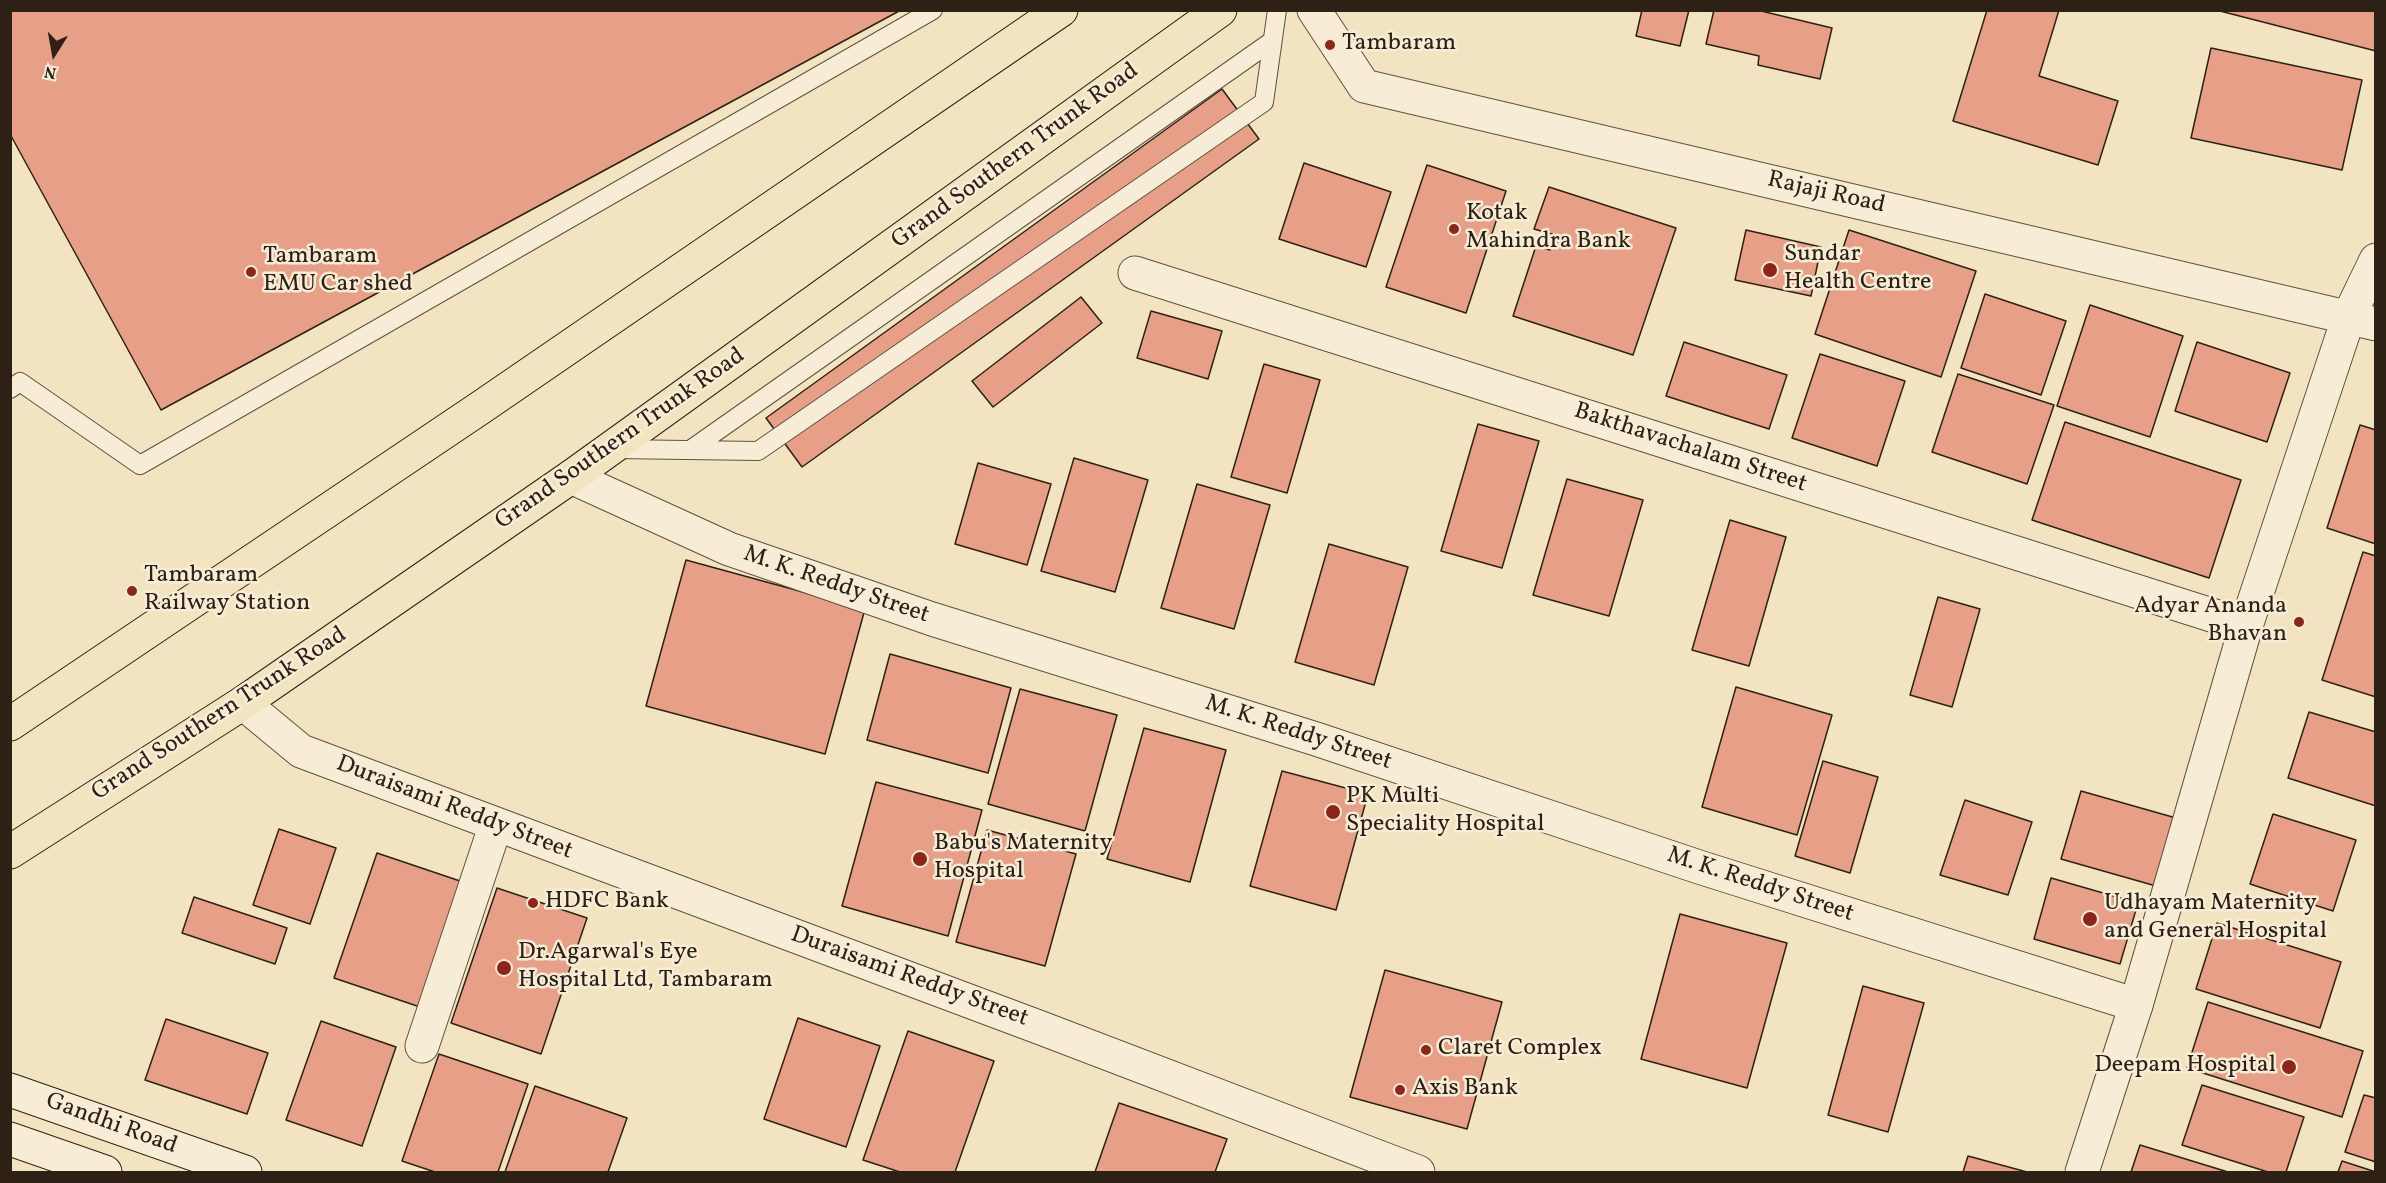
<!DOCTYPE html>
<html>
<head>
<meta charset="utf-8">
<style>
	body { margin:0 }
	#map { position:relative; width:2386px; height:1183px; overflow:hidden; background:#f2e4c0; font-family:Vollkorn,serif }
	canvas { display:block }
	.frame { position:absolute; inset:0; border:12px solid #2d2116; pointer-events:none }
	.north { position:absolute; left:24px; top:24px; width:60px; height:60px; -webkit-text-stroke:4px #f7edd6; paint-order:stroke; rotate:191deg; font-size:16px; font-weight:700; line-height:24px; text-align:center; color:#2d2116 }
	.north::after { content:''; display:block; margin:auto; width:21px; height:27px; background:#2d2116; clip-path:polygon(50% 0,100% 100%,50% 72%,0 100%) }
</style>
</head>
<body>
<div id="map">
<canvas width="2386" height="1183"></canvas>
<div class="frame"></div>
<div class="north">N</div>
</div>
<script>
const c = document.querySelector('canvas').getContext('2d');
c.lineJoin = 'round';
function paint(path, color) { c.fillStyle = color; c.fill(path, 'evenodd'); }
const toPath = rows => new Path2D(rows.map(r => 'M' + r).join(''));
function strokePath(path, color, width, dash) { c.strokeStyle = color; c.lineWidth = width; c.lineCap = dash ? 'butt' : 'round'; c.setLineDash(dash || []); c.stroke(path); }
function write(font, color, halo, rows, align = 'center') {
  c.font = font + ' Vollkorn,serif'; c.lineWidth = 5; c.setLineDash([]); c.textBaseline = 'middle'; c.strokeStyle = halo; c.fillStyle = color; for (const [text, x, y, turn = 0] of rows) {
    c.save(); c.translate(x, y); c.rotate((+turn || 0) * Math.PI / 180); c.textAlign = isNaN(turn) ? turn : align; if (halo) c.strokeText(text, 0, 0); c.fillText(text, 0, 0); c.restore();
  }
}
const building = toPath([
	[10,10,901,10,161,410,10,134,10,10],
	[1642,10,1689,10,1680,46,1636,36,1642,10],
	[1714,10,1757,10,1832,28,1820,79,1758,65,1759,56,1706,44,1714,10],
	[1987,10,2059,10,2039,76,2118,101,2098,165,1953,121,1987,10],
	[2216,10,2376,10,2376,51,2216,10],
	[2211,48,2362,80,2342,170,2191,138,2211,48],
	[1222,89,1259,139,802,467,766,418,1222,89],
	[1304,163,1391,192,1366,267,1279,239,1304,163],
	[1427,165,1506,191,1466,313,1386,287,1427,165],
	[1549,187,1676,228,1633,355,1513,316,1536,246,1550,250,1555,235,1534,229,1549,187],
	[1746,230,1821,247,1811,296,1735,280,1746,230],
	[1849,230,1976,271,1941,377,1815,334,1849,230],
	[1985,294,2066,321,2041,395,1961,368,1985,294],
	[1081,297,1102,323,993,407,972,381,1081,297],
	[2090,305,2183,336,2150,437,2057,406,2090,305],
	[1151,311,1222,331,1208,379,1137,358,1151,311],
	[1684,342,1787,375,1769,429,1666,396,1684,342],
	[2197,342,2290,373,2267,442,2175,411,2197,342],
	[1820,354,1905,381,1877,466,1792,438,1820,354],
	[1264,364,1320,380,1287,493,1231,477,1264,364],
	[1958,374,2054,405,2027,484,1932,452,1958,374],
	[2065,422,2241,480,2209,578,2032,520,2065,422],
	[1478,424,1539,441,1502,568,1441,551,1478,424],
	[2360,425,2376,430,2376,544,2327,528,2360,425],
	[1074,458,1148,480,1115,592,1041,571,1074,458],
	[978,463,1051,484,1027,565,955,544,978,463],
	[1567,479,1643,500,1609,616,1533,595,1567,479],
	[1197,484,1270,505,1234,629,1161,608,1197,484],
	[1730,520,1786,537,1749,666,1692,650,1730,520],
	[1329,544,1408,567,1374,685,1295,662,1329,544],
	[2363,552,2376,556,2376,697,2322,680,2363,552],
	[686,560,865,609,825,754,646,706,686,560],
	[1938,597,1980,609,1952,707,1910,695,1938,597],
	[890,654,1011,688,988,773,867,740,890,654],
	[1736,687,1832,715,1797,835,1702,807,1736,687],
	[1020,689,1117,715,1085,831,988,804,1020,689],
	[2309,712,2376,732,2376,806,2288,778,2309,712],
	[1144,728,1226,750,1190,882,1107,859,1144,728],
	[1823,761,1878,777,1850,873,1795,856,1823,761],
	[1282,771,1368,794,1336,910,1250,886,1282,771],
	[876,782,982,810,948,936,842,906,876,782],
	[2081,791,2183,820,2163,888,2061,859,2081,791],
	[1965,800,2032,822,2008,895,1940,875,1965,800],
	[2273,814,2356,840,2333,911,2250,884,2273,814],
	[279,829,336,848,310,924,253,905,279,829],
	[987,830,1076,854,1045,966,956,942,987,830],
	[377,853,463,882,420,1007,334,978,377,853],
	[2051,878,2138,903,2120,964,2034,939,2051,878],
	[497,888,587,918,541,1054,451,1023,497,888],
	[194,897,287,928,275,964,182,933,194,897],
	[1680,914,1787,943,1747,1088,1641,1059,1680,914],
	[2217,923,2341,962,2320,1028,2196,989,2217,923],
	[1385,970,1502,1002,1467,1129,1350,1097,1385,970],
	[1863,986,1924,1003,1888,1132,1828,1115,1863,986],
	[2208,1002,2363,1051,2342,1117,2187,1068,2208,1002],
	[798,1018,880,1046,846,1147,764,1119,798,1018],
	[166,1019,268,1053,247,1114,145,1080,166,1019],
	[321,1021,396,1047,362,1146,286,1120,321,1021],
	[908,1031,994,1061,955,1172,900,1172,863,1160,908,1031],
	[439,1054,528,1084,498,1172,435,1172,402,1161,439,1054],
	[2202,1085,2304,1117,2286,1172,2268,1172,2182,1145,2202,1085],
	[535,1086,627,1118,608,1172,505,1172,535,1086],
	[2364,1095,2376,1098,2376,1162,2345,1152,2364,1095],
	[1119,1103,1227,1139,1215,1172,1095,1172,1119,1103],
	[2140,1145,2228,1172,2131,1172,2140,1145],
	[1968,1156,2027,1172,1963,1172,1968,1156],
	[2342,1161,2376,1172,2338,1172,2342,1161]
]);
const service = toPath([
	[10,389,20,382,140,465,933,10],
	[615,449,758,451,1264,102,1277,10],
	[690,450,1272,41]
]);
const minor = toPath([
	[1314,10,1364,86,2376,324],
	[1135,273,2246,626],
	[571,477,729,549,932,619,1316,739,1699,867,2136,1005],
	[243,703,301,751,1041,1028,1418,1172],
	[422,1046,496,824]
]);
const tertiary = toPath([
	[2082,1172,2136,1005,2246,626,2349,316,2376,260]
]);
const secondary = toPath([
	[10,1090,245,1172],
	[10,1139,105,1172]
]);
const primary = toPath([
	[10,724,480,408,1061,10],
	[10,852,243,703,571,477,1220,10]
]);
const markers = [
	[1330,45,6,"#8f2418"],
	[1454,229,6,"#8f2418"],
	[1770,270,8,"#8f2418"],
	[251,272,6,"#8f2418"],
	[132,591,6,"#8f2418"],
	[2299,622,6,"#8f2418"],
	[1333,812,8,"#8f2418"],
	[920,859,8,"#8f2418"],
	[533,903,6,"#8f2418"],
	[2090,919,8,"#8f2418"],
	[504,968,8,"#8f2418"],
	[1426,1050,6,"#8f2418"],
	[2289,1067,8,"#8f2418"],
	[1400,1090,6,"#8f2418"]
];
const poiNames = [
	["Tambaram",1342,45],
	["Kotak",1466,215],
	["Mahindra Bank",1466,243],
	["Sundar",1784,256],
	["Health Centre",1784,284],
	["Tambaram",263,258],
	["EMU Car shed",263,286],
	["Tambaram",144,577],
	["Railway Station",144,605],
	["Adyar Ananda",2287,608,"right"],
	["Bhavan",2287,636,"right"],
	["PK Multi",1346,798],
	["Speciality Hospital",1346,826],
	["Babu's Maternity",934,845],
	["Hospital",934,873],
	["HDFC Bank",545,903],
	["Udhayam Maternity",2104,905],
	["and General Hospital",2104,933],
	["Dr.Agarwal's Eye",518,954],
	["Hospital Ltd, Tambaram",518,982],
	["Claret Complex",1438,1050],
	["Deepam Hospital",2276,1067,"right"],
	["Axis Bank",1412,1090]
];
const streetNames = [
	["Grand Southern Trunk Road",1016,157,-36],
	["Rajaji Road",1826,194,13],
	["Grand Southern Trunk Road",621,440,-35],
	["Bakthavachalam Street",1690,449,18],
	["M. K. Reddy Street",836,586,19],
	["Grand Southern Trunk Road",220,715,-33],
	["M. K. Reddy Street",1298,734,18],
	["Duraisami Reddy Street",454,809,21],
	["M. K. Reddy Street",1760,886,18],
	["Duraisami Reddy Street",909,978,20],
	["Gandhi Road",111,1125,20]
];
paint(building, '#e7a087');
strokePath(building, '#2d2116', 1.5);
strokePath(service, '#5e5240', 20);
strokePath(minor, '#5e5240', 35);
strokePath(tertiary, '#5e5240', 35);
strokePath(secondary, '#2d2116', 35);
strokePath(primary, '#2d2116', 35);
strokePath(service, '#f7edd6', 18);
strokePath(minor, '#f7edd6', 33);
strokePath(tertiary, '#f7edd6', 33);
strokePath(secondary, '#f7edd6', 33);
strokePath(primary, '#f2e4c0', 33);
for (const [x, y, r, color] of markers) { const dot = new Path2D(); dot.arc(x, y, r, 0, 2 * Math.PI); c.fillStyle = color; c.fill(dot); strokePath(dot, '#f7edd6', 2); }
write('24px', '#2d2116', '#f7edd6', poiNames, 'left');
write('24px', '#2d2116', '#f7edd6', streetNames);
</script>
</body>
</html>
